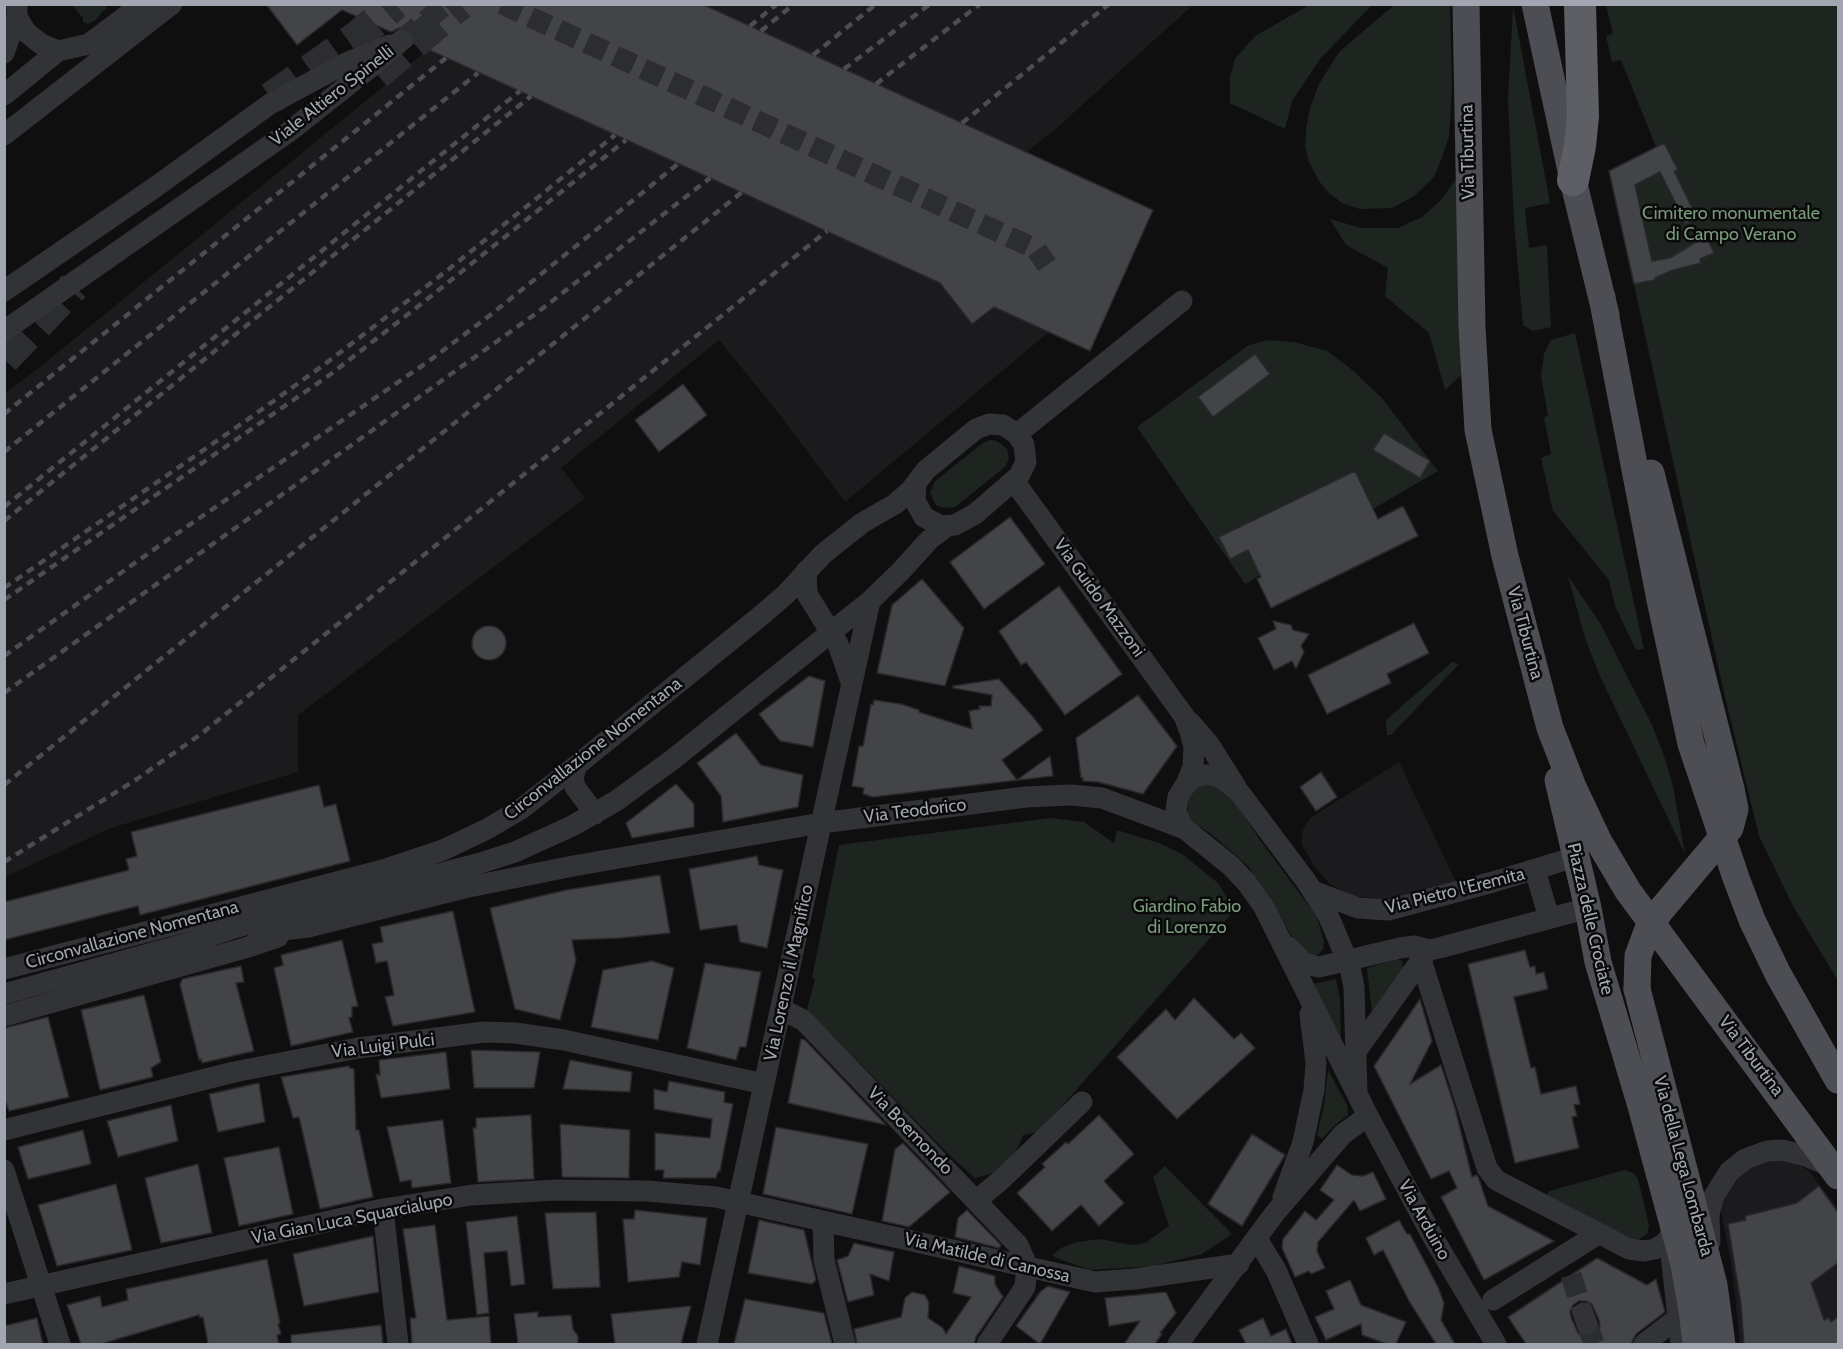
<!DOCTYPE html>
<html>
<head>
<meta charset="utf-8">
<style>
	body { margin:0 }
	#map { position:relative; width:1843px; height:1349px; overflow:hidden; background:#0f0f10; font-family:Cabin,sans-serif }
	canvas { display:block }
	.frame { position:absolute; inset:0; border:6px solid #a1a6b0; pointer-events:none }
</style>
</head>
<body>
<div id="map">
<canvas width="1843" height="1349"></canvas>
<div class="frame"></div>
</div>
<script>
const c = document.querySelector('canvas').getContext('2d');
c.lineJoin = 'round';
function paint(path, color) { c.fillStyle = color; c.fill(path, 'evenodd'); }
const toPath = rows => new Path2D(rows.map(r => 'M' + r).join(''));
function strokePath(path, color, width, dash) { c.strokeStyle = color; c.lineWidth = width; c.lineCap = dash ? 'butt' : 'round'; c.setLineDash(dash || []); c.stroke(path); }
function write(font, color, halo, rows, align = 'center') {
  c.font = font + ' Cabin,sans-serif'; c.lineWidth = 5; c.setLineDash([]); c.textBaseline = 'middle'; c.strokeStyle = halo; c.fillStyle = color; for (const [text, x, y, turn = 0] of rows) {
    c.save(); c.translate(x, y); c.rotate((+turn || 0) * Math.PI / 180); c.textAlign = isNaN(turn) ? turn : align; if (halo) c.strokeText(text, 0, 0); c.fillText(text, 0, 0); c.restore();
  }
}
const built = toPath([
	[483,5,1193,5,1060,125,1026,153,1091,297,845,502,776,410,719,340,561,468,585,498,298,715,298,772,111,828,5,877,4,394,40,367],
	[1399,762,1457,884,1397,898,1378,899,1352,896,1331,885,1316,869,1302,845,1302,832,1310,818],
	[1782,1159,1800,1165,1809,1171,1838,1209,1838,1344,1740,1344,1732,1268,1720,1207,1734,1180,1759,1162]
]);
const green = toPath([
	[1311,4,1372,5,1320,59,1292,101,1285,129,1230,103,1230,77,1235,59,1255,36],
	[72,5,105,5,107,8,101,13,96,20,88,24,83,22,83,18],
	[1394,5,1450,5,1452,89,1449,136,1442,157,1434,177,1413,197,1392,208,1360,209,1342,203,1329,193,1319,181,1309,162,1305,147,1306,129,1310,108,1319,84,1339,52],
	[1606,5,1838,5,1838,981,1793,906,1759,836,1724,693,1609,171,1656,147,1621,60,1612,62,1606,36,1613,34],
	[1513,6,1550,203,1525,208,1529,248,1547,245,1551,327,1533,331,1523,325,1514,223,1508,100],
	[1458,176,1461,375,1445,390,1429,333,1385,296,1388,268,1346,245,1330,219,1361,228,1398,228,1422,217,1442,199],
	[1575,333,1644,649,1636,650,1615,606,1609,580,1553,511,1541,458,1551,454,1544,417,1548,416,1541,376,1544,354,1551,340],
	[1268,340,1294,342,1327,351,1351,369,1381,397,1438,471,1245,584,1137,427,1249,345],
	[990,440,997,441,1007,449,1009,459,1005,467,955,507,944,508,936,505,930,493,935,481,983,443],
	[1568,576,1600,623,1652,725,1664,756,1673,786,1685,854,1599,674,1585,638],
	[1452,662,1459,664,1391,735,1387,735,1386,720],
	[1212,784,1231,796,1262,843,1317,917,1324,941,1323,949,1319,954,1315,956,1299,950,1269,896,1248,866,1210,833,1192,822,1188,815,1187,801,1194,790,1199,786],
	[1050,818,1084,822,1114,843,1117,830,1159,843,1182,854,1218,883,1235,910,1039,1132,1023,1135,1018,1147,1000,1171,975,1178,950,1156,807,1009,815,980,812,977,839,845],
	[1397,959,1402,961,1403,968,1372,1011,1367,968],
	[1336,979,1340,999,1341,1038,1313,984],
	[1328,1070,1347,1105,1348,1115,1334,1126,1322,1139,1317,1135,1324,1105],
	[1165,1166,1232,1234,1202,1254,1153,1266,1090,1270,1056,1258,1053,1255,1061,1248,1077,1242,1100,1239,1131,1245,1145,1243,1169,1226,1153,1177],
	[1625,1170,1633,1173,1638,1179,1649,1225,1647,1234,1638,1240,1634,1241,1546,1196,1549,1191]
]);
const building = toPath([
	[266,4,702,4,1153,210,1090,351,994,307,972,324,940,283,414,43,412,32,407,28,399,28,391,32,342,10,297,45,266,4],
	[1664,143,1678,170,1674,171,1697,218,1686,224,1660,172,1635,185,1652,261,1670,258,1706,236,1714,253,1700,259,1701,263,1673,270,1655,278,1655,280,1634,284,1609,171,1664,143],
	[1255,354,1270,374,1213,417,1198,397,1255,354],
	[683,384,707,415,659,452,635,420,683,384],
	[1384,433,1430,461,1420,478,1373,450,1384,433],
	[1355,471,1378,519,1403,506,1418,536,1271,608,1257,579,1261,577,1248,550,1230,559,1219,537,1355,471],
	[1010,517,1045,564,984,609,950,562,1010,517],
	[922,579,964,628,945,686,877,673,892,605,922,579],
	[1059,586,1122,674,1065,715,1026,662,1021,665,999,631,1059,586],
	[1273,621,1291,625,1293,630,1309,634,1301,646,1304,652,1296,669,1292,661,1274,670,1258,638,1276,629,1273,621],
	[1414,623,1429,653,1387,674,1391,683,1327,714,1308,675,1414,623],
	'472 643a17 17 0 1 1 34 0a17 17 0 1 1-34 0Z',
	[809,676,825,681,813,747,780,741,759,714,809,676],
	[999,679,1034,718,1043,730,1002,760,1017,780,1050,756,1053,776,873,797,863,794,864,788,852,786,859,746,863,746,871,704,873,705,874,700,901,704,919,710,919,712,972,729,969,711,980,709,979,706,991,706,992,695,953,688,953,686,999,679],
	[1138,695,1177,746,1143,794,1098,782,1083,781,1083,778,1081,778,1076,738,1138,695],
	[736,733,761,765,803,775,798,807,723,822,721,796,697,763,736,733],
	[1321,772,1337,797,1316,811,1300,787,1321,772],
	[676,784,694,804,694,827,632,838,626,823,676,784],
	[319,785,324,807,336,804,350,861,140,915,138,906,4,940,4,902,129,870,126,859,137,856,131,832,319,785],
	[757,856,759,865,783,870,767,948,740,942,737,925,700,930,689,869,757,856],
	[660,875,670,933,620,938,572,940,576,960,560,1020,515,1009,490,908,566,890,660,875],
	[453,911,475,1012,393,1026,385,997,394,995,387,961,376,963,372,944,383,942,380,927,453,911],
	[342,940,358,1006,352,1007,352,1017,349,1018,353,1032,291,1046,274,968,283,965,281,955,342,940],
	[1525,950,1530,967,1535,966,1536,974,1544,972,1548,989,1514,997,1531,1068,1535,1067,1541,1094,1576,1086,1580,1104,1574,1105,1577,1116,1572,1117,1579,1148,1515,1163,1468,964,1525,950],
	[652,961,674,968,658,1040,591,1027,603,970,652,961],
	[705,963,761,972,746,1047,740,1047,736,1060,687,1048,705,963],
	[241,966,244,982,236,983,254,1051,202,1063,201,1059,199,1060,180,985,182,979,241,966],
	[144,995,161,1062,151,1068,153,1077,100,1090,81,1010,144,995],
	[1194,998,1234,1039,1241,1033,1255,1048,1177,1119,1117,1057,1166,1009,1175,1020,1194,998],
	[1420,999,1432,1041,1410,1084,1441,1065,1455,1108,1472,1177,1477,1175,1479,1179,1488,1206,1554,1241,1484,1280,1441,1197,1457,1188,1449,1171,1431,1179,1374,1066,1420,999],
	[48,1017,69,1097,9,1111,4,1097,4,1028,48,1017],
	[801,1039,805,1040,886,1125,788,1103,801,1039],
	[471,1050,540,1052,534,1088,474,1088,471,1050],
	[446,1052,450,1089,381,1098,376,1074,380,1075,379,1060,446,1052],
	[570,1060,632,1072,630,1092,563,1089,570,1060],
	[349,1066,350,1068,354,1069,356,1130,359,1130,373,1197,320,1209,299,1117,293,1118,281,1077,349,1066],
	[669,1081,725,1092,724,1102,733,1104,720,1171,718,1172,716,1178,663,1178,664,1170,655,1170,655,1133,710,1138,712,1119,654,1109,654,1089,667,1092,669,1081],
	[259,1083,265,1122,218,1132,209,1094,259,1083],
	[171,1105,178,1141,118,1157,107,1121,171,1105],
	[531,1115,534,1179,478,1182,473,1128,476,1128,476,1118,531,1115],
	[1099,1115,1134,1154,1104,1181,1124,1203,1099,1226,1081,1205,1052,1231,1017,1193,1045,1167,1042,1164,1066,1142,1068,1144,1099,1115],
	[443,1120,451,1183,412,1188,411,1180,400,1182,387,1127,443,1120],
	[560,1124,630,1130,629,1178,562,1177,560,1124],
	[776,1127,868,1144,852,1214,763,1194,776,1127],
	[83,1130,91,1164,28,1179,18,1147,83,1130],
	[1252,1134,1285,1155,1242,1226,1208,1204,1252,1134],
	[903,1143,950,1192,909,1227,882,1221,895,1149,903,1143],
	[279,1147,293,1214,239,1226,224,1158,279,1147],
	[198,1164,212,1233,161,1243,145,1178,198,1164],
	[1337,1165,1352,1175,1363,1176,1373,1172,1386,1199,1360,1211,1354,1200,1318,1242,1317,1251,1325,1268,1311,1274,1309,1271,1295,1277,1282,1248,1283,1239,1305,1211,1316,1220,1334,1200,1320,1190,1337,1165],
	[116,1184,132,1250,57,1266,38,1205,116,1184],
	[1819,1186,1839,1214,1839,1262,1811,1283,1824,1320,1829,1318,1831,1322,1839,1316,1839,1344,1744,1344,1741,1304,1728,1224,1746,1220,1745,1216,1797,1203,1819,1186],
	[635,1210,707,1218,700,1265,682,1262,679,1277,628,1282,623,1219,634,1219,635,1210],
	[967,1210,1001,1245,999,1248,955,1237,958,1218,967,1210],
	[596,1212,600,1287,553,1289,545,1213,596,1212],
	[517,1216,525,1284,511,1286,507,1251,484,1253,489,1313,477,1315,466,1222,517,1216],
	[759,1220,804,1230,816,1280,812,1284,748,1273,759,1220],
	[1399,1220,1407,1234,1410,1234,1438,1287,1444,1303,1441,1320,1455,1344,1436,1344,1409,1301,1383,1250,1374,1255,1366,1238,1399,1220],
	[435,1225,447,1320,489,1316,491,1344,412,1344,410,1318,416,1318,403,1229,435,1225],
	[373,1236,379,1292,304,1306,293,1254,373,1236],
	[854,1243,894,1252,889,1281,870,1274,874,1295,848,1302,837,1260,848,1256,854,1243],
	[1597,1258,1647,1285,1656,1279,1665,1312,1636,1334,1631,1344,1526,1344,1508,1317,1597,1258],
	[1579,1301,1586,1301,1592,1304,1599,1320,1600,1326,1597,1332,1591,1336,1584,1336,1578,1333,1571,1317,1570,1311,1573,1305,1579,1301],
	[267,1259,280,1323,278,1324,281,1334,277,1335,279,1344,208,1344,203,1317,200,1318,199,1315,101,1344,81,1344,67,1305,100,1296,102,1307,128,1300,126,1289,267,1259],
	[959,1266,995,1276,995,1284,1003,1297,976,1337,974,1344,857,1344,854,1329,901,1317,905,1298,912,1292,925,1295,929,1303,928,1318,943,1328,946,1334,971,1297,953,1293,959,1266],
	[1350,1280,1361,1305,1406,1322,1396,1344,1387,1344,1362,1335,1361,1324,1326,1340,1315,1317,1334,1309,1326,1291,1350,1280],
	[1048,1286,1070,1292,1040,1344,1016,1326,1041,1291,1048,1286],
	[1166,1292,1176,1313,1160,1333,1162,1334,1155,1344,1124,1344,1140,1321,1109,1326,1105,1298,1166,1292],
	[745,1299,824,1313,832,1344,734,1344,745,1299],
	[691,1306,681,1344,615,1344,611,1314,691,1306],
	[538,1312,538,1317,571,1315,573,1329,578,1336,578,1344,518,1344,514,1314,538,1312],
	[37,1318,43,1344,4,1344,4,1326,37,1318],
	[1263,1318,1271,1336,1286,1329,1292,1344,1246,1344,1239,1330,1263,1318],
	[381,1325,383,1344,291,1344,291,1335,381,1325]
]);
const minorTunnel = toPath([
	[502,4,1036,249,1047,265],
	[402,40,446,4],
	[1571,1275,1583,1313],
	[1587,1324,1594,1344]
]);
const highwayTunnel = toPath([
	[377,74,460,4],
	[271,98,358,36,395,4],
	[4,359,74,286]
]);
const minor = toPath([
	[17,4,17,17,26,32,41,44,58,51,89,44,142,4],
	[4,53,17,17],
	[4,95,58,51],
	[4,135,172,4],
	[4,291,154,188,270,104,346,63,390,45],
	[4,331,290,131,372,66,402,40],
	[1017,434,1182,301],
	[1014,481,1184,716,1190,732,1194,747,1193,767,1187,782],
	[806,571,807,594,838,644,851,682],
	[1190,722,1209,744,1236,787],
	[577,765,573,777,575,787,595,814],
	[1535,870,1549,918],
	[1313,891,1358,908,1388,910,1493,882,1562,861],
	[258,933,308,927,464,888,573,866,821,823,1026,797,1070,795,1102,798,1185,829],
	[1288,947,1304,963,1319,967,1400,948,1414,946,1429,950,1439,948,1577,911],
	[1421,960,1487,1168,1496,1180,1629,1249,1644,1251,1655,1249,1665,1243,1674,1230],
	[4,969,383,870,443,850,487,829,521,809,577,765,763,614,786,594,823,554,862,523,895,504,910,491,926,470,976,429,989,424,1003,425,1017,434,1024,445,1026,462,1019,476,975,514,955,525,941,526,924,517,915,501,916,483],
	[4,994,195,941,237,927,477,864,515,852,572,826,616,801,672,760,870,601,901,571,929,540,946,527],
	[781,1009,803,1020,810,1027,1018,1245,1027,1265,1025,1287,987,1344],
	[4,1016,245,948,278,937],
	[1355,1053,1426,953],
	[1357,1093,1354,987,1350,967,1328,915,1306,881,1240,793,1223,779,1213,775,1202,775,1191,779,1184,787,1178,797,1176,810,1180,822,1185,829,1231,866,1247,883,1264,907,1368,1116,1434,1239,1496,1344],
	[4,1130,234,1072,358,1048,484,1032,515,1033,564,1040,764,1084],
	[4,1170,60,1344],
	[1283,1197,1303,1142,1314,1090,1316,1063,1310,1014],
	[976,1201,1002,1179,1082,1102],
	[383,1209,398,1344],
	[823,1221,824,1260,845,1344],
	[1257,1239,1276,1270,1308,1344],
	[1710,1242,1709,1214,1714,1196,1729,1172,1745,1159,1767,1151,1782,1150,1806,1156,1832,1167],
	[1671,1255,1681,1344],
	[4,1294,383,1209,472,1195,556,1190,647,1191,716,1197,1095,1282,1135,1279,1239,1264],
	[1493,1300,1598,1234],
	[1583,1313,1587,1324],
	[707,1344,870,601],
	[1178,1344,1275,1213,1343,1134,1368,1116],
	[1644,1344,1671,1323]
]);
const major = toPath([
	[1466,4,1472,327,1478,430,1505,556,1550,728,1573,787,1599,842,1628,891,1838,1176],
	[1535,4,1573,180,1606,315],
	[1602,297,1660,600,1691,744,1736,878,1752,920,1778,974,1838,1080],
	[1651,473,1731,789],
	[1558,780,1588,908,1598,962,1641,1106,1684,1265,1692,1310,1696,1344],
	[1637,989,1714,1285,1722,1344]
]);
const highway = toPath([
	[1573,180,1580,146,1583,116,1580,4]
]);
const rail = toPath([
	[750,26,777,4],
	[761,31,794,4],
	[813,55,876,4],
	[844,69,930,4],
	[876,84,980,4],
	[962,123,1109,4],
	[4,414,446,58],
	[4,452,478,73],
	[4,507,520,91],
	[4,521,531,96],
	[4,588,247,420,325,364,449,269,615,135],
	[4,600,331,374,425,301,626,140],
	[4,656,163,543,429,361,489,316,678,164],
	[4,693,538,312,710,178],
	[4,785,742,192],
	[4,862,137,779,201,734,827,231]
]);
const majorBridge = toPath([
	[1637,989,1638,956,1648,929,1661,910,1730,828,1735,809,1731,789]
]);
const streetNames = [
	["Viale Altiero Spinelli",332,96,-38],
	["Via Tiburtina",1468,152,-91],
	["Via Guido Mazzoni",1099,598,54],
	["Via Tiburtina",1525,633,75],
	["Circonvallazione Nomentana",593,749,-38],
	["Via Teodorico",915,811,-7],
	["Via Pietro l'Eremita",1455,891,-14],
	["Piazza delle Crociate",1590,919,77],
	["Circonvallazione Nomentana",132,935,-15],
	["Via Lorenzo il Magnifico",789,973,-78],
	["Via Luigi Pulci",383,1046,-7],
	["Via Tiburtina",1751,1056,53],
	["Via Boemondo",910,1131,46],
	["Via della Lega Lombarda",1683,1166,75],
	["Via Gian Luca Squarcialupo",352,1219,-11],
	["Via Arduino",1424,1220,61],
	["Via Matilde di Canossa",987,1258,13]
];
const parkNames = [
	["Cimitero monumentale",1731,214],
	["di Campo Verano",1731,235],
	["Giardino Fabio",1187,907],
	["di Lorenzo",1187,928]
];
paint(built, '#1b1b1d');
paint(green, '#1e241f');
paint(building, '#434448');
strokePath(building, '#29292c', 1.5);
strokePath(minorTunnel, '#2c2d30', 21, [21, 10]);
strokePath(highwayTunnel, '#2c2d30', 32, [32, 16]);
strokePath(minor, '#323337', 21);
strokePath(major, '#4d4e54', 27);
strokePath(highway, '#5d5f65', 32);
strokePath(rail, '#4b4d52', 4.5, [8, 6]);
strokePath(majorBridge, '#4d4e54', 27);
write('18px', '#a1a6b0', '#0a0a0b', streetNames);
write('18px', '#7a9a7c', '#0a0a0b', parkNames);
</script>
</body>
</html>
